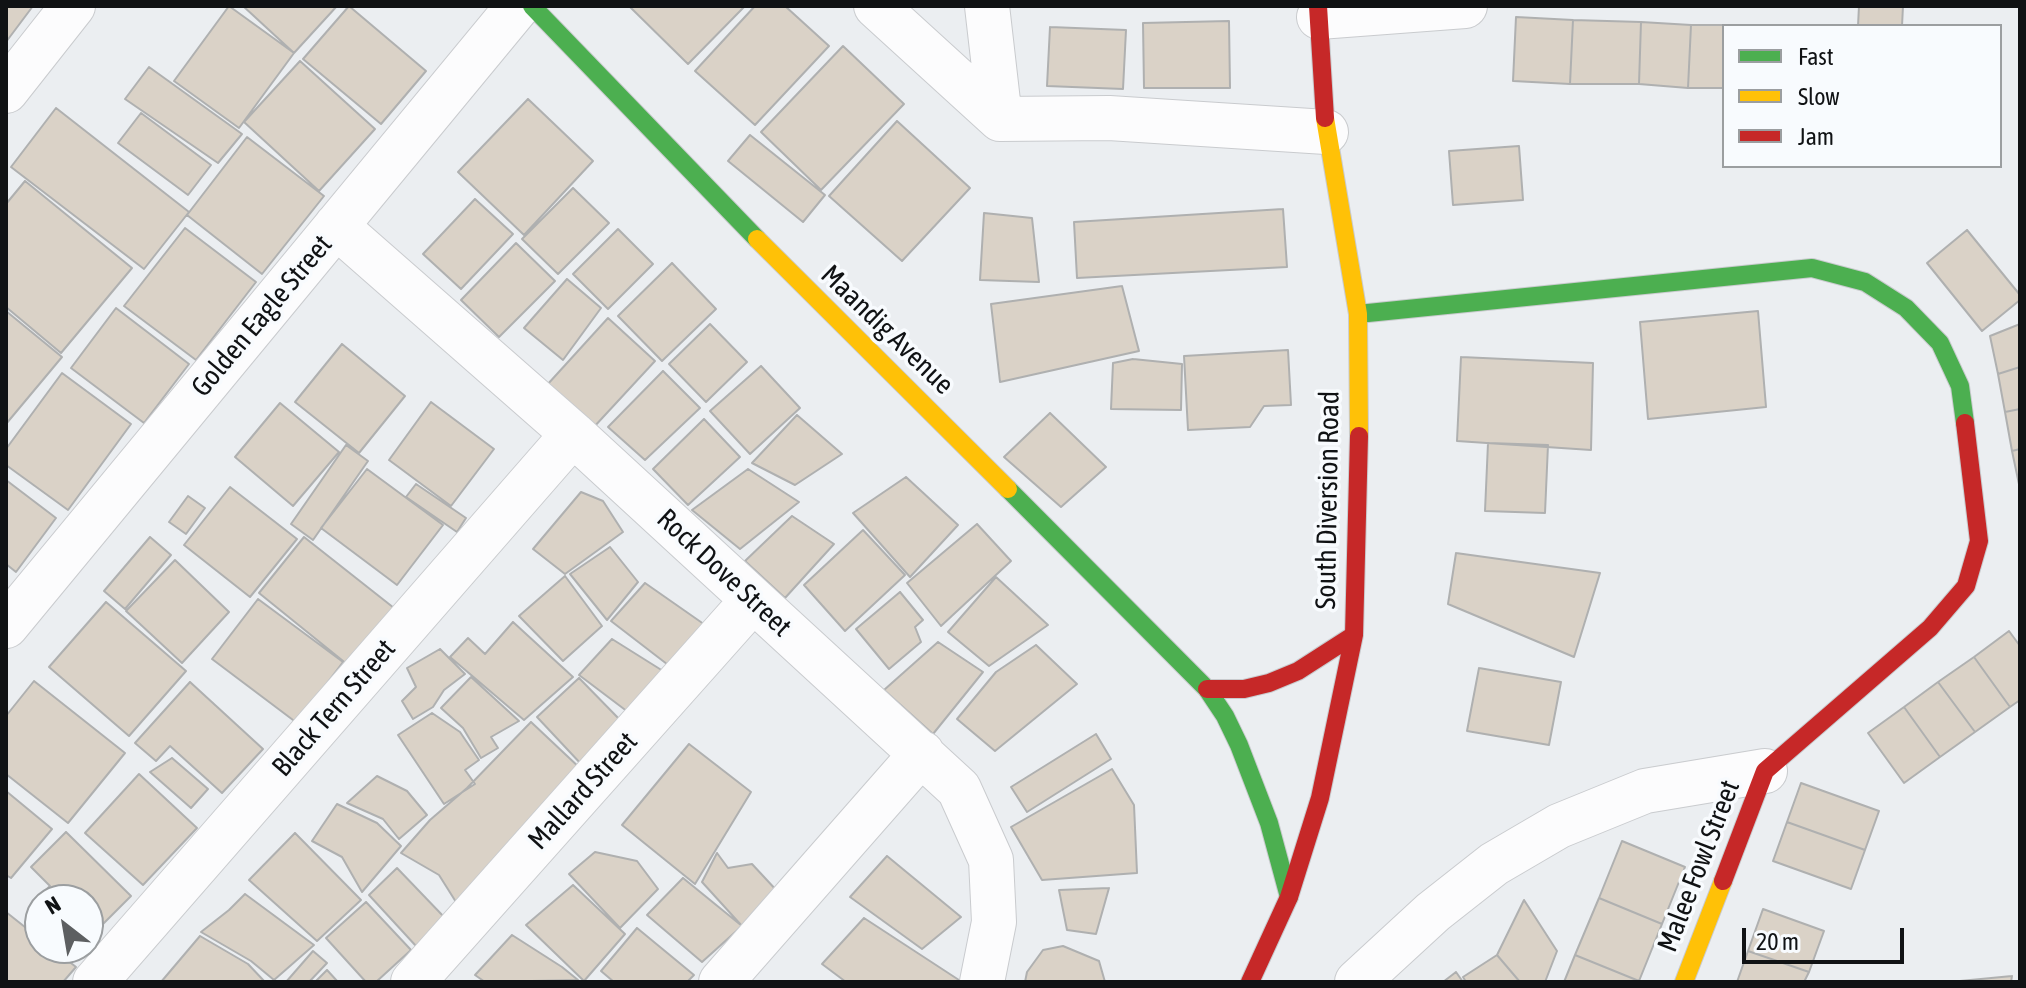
<!DOCTYPE html>
<html>
<head>
<meta charset="utf-8">
<style>
	body { margin:0 }
	#map { position:relative; width:2026px; height:988px; overflow:hidden; background:#ebeef1; font-family:"Asap Condensed",sans-serif }
	canvas { display:block }
	.frame { position:absolute; inset:0; border:8px solid #101214; pointer-events:none }
	.legend { position:absolute; left:1722px; top:24px; width:280px; height:144px; box-sizing:border-box; background:#f8fbfe; border:2px solid #9b9ea0; margin:0; padding:10px 14px; list-style:none; font-size:24px; color:#101214 }
	.legend li { display:flex; align-items:center; gap:16px; height:40px }
	.legend b { width:40px; border:2px solid #9b9ea0 }
	.north { position:absolute; left:24px; top:884px; width:80px; height:80px; box-sizing:border-box; background:#f8fbfe; border:2px solid #9b9ea0; border-radius:50%; rotate:329deg; font-size:22px; font-weight:700; line-height:32px; text-align:center; color:#101214 }
	.north::after { content:''; display:block; margin:auto; width:28px; height:36px; background:#5d5f61; clip-path:polygon(50% 0,100% 100%,50% 72%,0 100%) }
	.scale { position:absolute; left:1742px; top:928px; width:162px; height:36px; box-sizing:border-box; border:4px solid #101214; border-top:0; padding-left:10px; font-size:24px; line-height:28px; white-space:nowrap; color:#101214; -webkit-text-stroke:6px #f8fbfe; paint-order:stroke }
</style>
</head>
<body>
<div id="map">
<canvas width="2026" height="988"></canvas>
<div class="frame"></div>
<ul class="legend">
<li><b style="height:10px;background:#4caf50"></b>Fast</li>
<li><b style="height:10px;background:#ffc107"></b>Slow</li>
<li><b style="height:10px;background:#c62828"></b>Jam</li>
</ul>
<div class="north">N</div>
<div class="scale">20 m</div>
</div>
<script>
const c = document.querySelector('canvas').getContext('2d');
c.lineJoin = 'round';
function paint(path, color) { c.fillStyle = color; c.fill(path, 'evenodd'); }
const toPath = rows => new Path2D(rows.map(r => 'M' + r).join(''));
function strokePath(path, color, width, dash) { c.strokeStyle = color; c.lineWidth = width; c.lineCap = dash ? 'butt' : 'round'; c.setLineDash(dash || []); c.stroke(path); }
function write(font, color, halo, rows, align = 'center') {
  c.font = font + ' "Asap Condensed",sans-serif'; c.lineWidth = 7; c.setLineDash([]); c.textBaseline = 'middle'; c.strokeStyle = halo; c.fillStyle = color; for (const [text, x, y, turn = 0] of rows) {
    c.save(); c.translate(x, y); c.rotate((+turn || 0) * Math.PI / 180); c.textAlign = isNaN(turn) ? turn : align; if (halo) c.strokeText(text, 0, 0); c.fillText(text, 0, 0); c.restore();
  }
}
const building = toPath([
	[6,6,33,6,6,42,6,6],
	[229,6,294,53,239,128,174,81,229,6],
	[243,6,337,6,294,53,243,6],
	[349,6,426,71,381,124,303,59,349,6],
	[629,6,745,6,688,64,629,6],
	[755,6,785,6,829,46,755,125,695,71,755,6],
	[1859,6,1903,6,1902,26,1858,26,1859,6],
	[1516,17,1573,20,1570,84,1513,81,1516,17],
	[1573,20,1641,22,1639,84,1570,84,1573,20],
	[1229,21,1230,88,1144,88,1143,23,1229,21],
	[1641,22,1691,25,1688,88,1639,84,1641,22],
	[1691,25,1756,25,1724,26,1724,88,1688,88,1691,25],
	[1050,27,1126,30,1123,89,1047,86,1050,27],
	[843,46,904,104,821,190,761,132,843,46],
	[300,61,375,129,319,191,244,122,300,61],
	[149,67,242,134,218,163,125,99,149,67],
	[528,99,593,161,524,235,458,172,528,99],
	[56,108,189,212,144,269,11,167,56,108],
	[141,113,211,165,188,195,118,143,141,113],
	[897,121,970,188,902,261,829,196,897,121],
	[750,135,825,195,803,222,728,161,750,135],
	[247,137,324,196,262,274,187,215,247,137],
	[1519,146,1523,200,1453,205,1449,151,1519,146],
	[25,181,132,268,61,353,6,307,6,204,25,181],
	[573,188,609,223,558,274,522,239,573,188],
	[475,199,513,234,461,289,423,254,475,199],
	[1283,209,1287,267,1077,278,1074,222,1283,209],
	[984,213,1032,218,1039,282,980,280,984,213],
	[185,228,256,282,196,360,124,306,185,228],
	[618,229,653,264,608,309,573,274,618,229],
	[1967,230,2020,295,2020,300,1982,331,1927,263,1967,230],
	[516,243,555,281,499,337,461,300,516,243],
	[672,263,716,309,662,361,618,316,672,263],
	[567,279,601,308,563,360,524,328,567,279],
	[1122,286,1139,351,1000,382,991,304,1122,286],
	[116,308,189,364,144,423,71,368,116,308],
	[6,311,62,357,6,424,6,311],
	[1758,311,1766,407,1648,419,1640,322,1758,311],
	[608,318,655,361,593,428,547,385,608,318],
	[710,324,747,362,706,402,669,364,710,324],
	[2020,324,2020,367,1998,374,1990,336,2020,324],
	[342,344,405,396,359,453,295,402,342,344],
	[1288,350,1291,405,1264,406,1250,427,1188,430,1184,356,1288,350],
	[1461,357,1593,363,1591,450,1457,441,1461,357],
	[1133,359,1182,364,1181,410,1111,409,1113,363,1133,359],
	[761,366,800,408,750,454,710,411,761,366],
	[2020,367,2020,409,2005,412,1998,374,2020,367],
	[663,371,700,408,645,460,608,427,663,371],
	[62,373,131,424,68,510,6,465,6,449,62,373],
	[431,402,494,449,451,506,389,460,431,402],
	[280,403,339,452,293,506,235,457,280,403],
	[2020,409,2020,449,2012,451,2005,412,2020,409],
	[1050,413,1106,467,1061,507,1004,457,1050,413],
	[797,415,842,454,795,485,752,463,797,415],
	[704,419,740,457,688,505,653,469,704,419],
	[1488,443,1548,445,1545,513,1485,511,1488,443],
	[346,445,368,461,313,540,291,524,346,445],
	[2020,449,2020,489,2012,451,2020,449],
	[367,469,443,525,397,585,321,528,367,469],
	[748,469,799,502,740,549,692,510,748,469],
	[906,477,958,525,910,577,853,513,906,477],
	[6,480,56,518,16,572,6,564,6,480],
	[416,484,466,518,457,532,406,497,416,484],
	[230,487,297,539,250,597,184,545,230,487],
	[581,492,603,501,623,532,565,574,533,549,581,492],
	[188,496,205,508,186,534,169,522,188,496],
	[792,516,834,544,785,598,745,561,792,516],
	[977,524,1011,561,941,626,907,583,977,524],
	[863,530,905,575,845,631,804,585,863,530],
	[150,537,171,555,125,609,104,591,150,537],
	[304,537,394,608,348,665,259,593,304,537],
	[610,547,638,582,607,620,570,574,610,547],
	[1456,553,1600,573,1574,657,1448,604,1456,553],
	[175,560,229,612,182,663,126,611,175,560],
	[565,576,602,626,563,661,519,616,565,576],
	[996,577,1048,625,989,666,948,632,996,577],
	[645,583,708,627,676,671,611,621,645,583],
	[900,592,923,620,915,627,921,642,889,669,856,629,900,592],
	[258,599,343,662,297,723,212,659,258,599],
	[106,602,186,671,129,736,49,667,106,602],
	[513,622,573,677,524,720,450,657,468,638,485,654,513,622],
	[2009,631,2020,646,2020,700,2010,707,1974,657,2009,631],
	[612,639,663,671,628,712,579,675,612,639],
	[938,642,983,672,933,734,884,690,938,642],
	[1036,645,1077,684,995,751,957,719,996,672,1036,645],
	[440,649,465,674,444,690,433,707,413,719,402,701,416,687,407,668,440,649],
	[1974,657,2010,707,1975,732,1938,682,1974,657],
	[1479,668,1561,682,1549,745,1467,731,1479,668],
	[471,677,519,721,491,737,498,748,481,758,463,728,441,708,471,677],
	[579,678,624,724,582,765,537,717,579,678],
	[34,681,125,753,68,823,6,774,6,716,34,681],
	[190,682,263,749,222,793,170,746,156,761,135,743,190,682],
	[1938,682,1975,732,1940,757,1904,707,1938,682],
	[1904,707,1940,757,1904,783,1868,733,1904,707],
	[432,713,460,732,479,760,465,770,475,784,444,804,398,735,432,713],
	[531,722,582,770,456,902,439,875,401,853,430,820,467,788,531,722],
	[1096,734,1111,759,1027,812,1011,787,1096,734],
	[689,744,751,792,695,884,622,825,689,744],
	[172,758,208,789,191,808,150,772,172,758],
	[1112,769,1134,805,1137,873,1042,880,1011,827,1112,769],
	[139,774,197,828,143,885,85,833,139,774],
	[377,776,407,791,427,815,399,839,383,819,347,803,377,776],
	[1801,783,1879,811,1865,850,1787,822,1801,783],
	[6,791,52,829,11,878,6,875,6,791],
	[337,804,377,823,401,846,362,892,342,857,312,841,337,804],
	[1787,822,1865,850,1851,889,1773,861,1787,822],
	[66,832,131,896,88,939,88,900,41,900,38,897,50,886,31,867,66,832],
	[295,833,361,900,317,941,249,880,295,833],
	[1622,841,1685,867,1662,924,1599,898,1622,841],
	[595,852,637,861,658,889,620,928,569,874,595,852],
	[717,853,728,868,752,864,778,892,742,926,702,882,717,853],
	[887,856,961,917,922,949,850,897,887,856],
	[397,868,445,918,416,946,369,895,397,868],
	[683,878,742,926,702,962,647,915,683,878],
	[573,885,625,934,584,981,526,925,573,885],
	[1109,888,1096,934,1067,930,1059,890,1109,888],
	[245,894,314,945,274,980,251,961,201,932,229,910,245,894],
	[1599,898,1662,924,1639,981,1575,955,1599,898],
	[1524,900,1557,951,1545,982,1520,982,1497,955,1524,900],
	[366,902,411,950,376,982,366,982,326,938,366,902],
	[1763,909,1824,931,1809,972,1748,951,1763,909],
	[6,912,40,939,40,948,52,948,76,967,63,982,6,982,6,912],
	[864,918,962,982,846,982,822,964,864,918],
	[637,928,694,975,687,982,614,982,601,971,637,928],
	[512,935,562,967,578,980,485,982,475,975,512,935],
	[200,936,248,964,265,982,161,982,200,936],
	[1063,946,1099,961,1105,982,1025,982,1027,972,1043,950,1063,946],
	[313,951,327,963,309,982,286,982,313,951],
	[1748,951,1809,972,1804,982,1737,982,1748,951],
	[1497,955,1520,982,1466,982,1463,977,1497,955],
	[1575,955,1639,981,1564,982,1575,955],
	[327,970,338,982,315,982,327,970],
	[1456,972,1463,982,1443,982,1456,972],
	[2012,976,2011,982,1960,982,1960,981,2012,976]
]);
const street = toPath([
	[876,6,1000,119,1109,118,1326,132],
	[987,6,1000,119],
	[1319,17,1465,6],
	[6,91,73,6],
	[336,226,573,434,959,789,991,860,994,922,982,982],
	[6,626,518,6],
	[95,982,573,434],
	[413,982,753,600],
	[721,982,922,753],
	[1357,982,1433,912,1494,864,1559,826,1645,791,1765,771]
]);
const fast = toPath([
	[532,6,757,239],
	[1358,314,1812,268,1865,282,1906,308,1940,343,1960,386,1965,423],
	[1008,489,1207,689,1225,716,1239,745,1269,823,1289,897]
]);
const slow = toPath([
	[1325,118,1358,314,1359,436],
	[757,239,1008,489],
	[1684,982,1723,881]
]);
const jam = toPath([
	[1318,6,1325,118],
	[1207,689,1244,689,1269,683,1298,671,1354,635],
	[1723,881,1765,771,1930,628,1966,586,1979,541,1965,423],
	[1250,982,1289,897,1320,798,1354,635,1359,436]
]);
const streetNames = [
	["Golden Eagle Street",262,316,-50],
	["Maandig Avenue",887,330,44],
	["South Diversion Road",1328,500,-89],
	["Rock Dove Street",724,573,43],
	["Black Tern Street",334,708,-49],
	["Mallard Street",583,791,-48],
	["Malee Fowl Street",1699,866,-69]
];
paint(building, '#dad2c7');
strokePath(building, '#afb0b0', 2);
strokePath(street, '#c9cbce', 46);
strokePath(fast, '#c9cbce', 20);
strokePath(slow, '#c9cbce', 20);
strokePath(jam, '#c9cbce', 20);
strokePath(street, '#fcfcfd', 44);
strokePath(fast, '#4caf50', 18);
strokePath(slow, '#ffc107', 18);
strokePath(jam, '#c62828', 18);
write('28px', '#101214', '#f8fbfe', streetNames);
</script>
</body>
</html>
